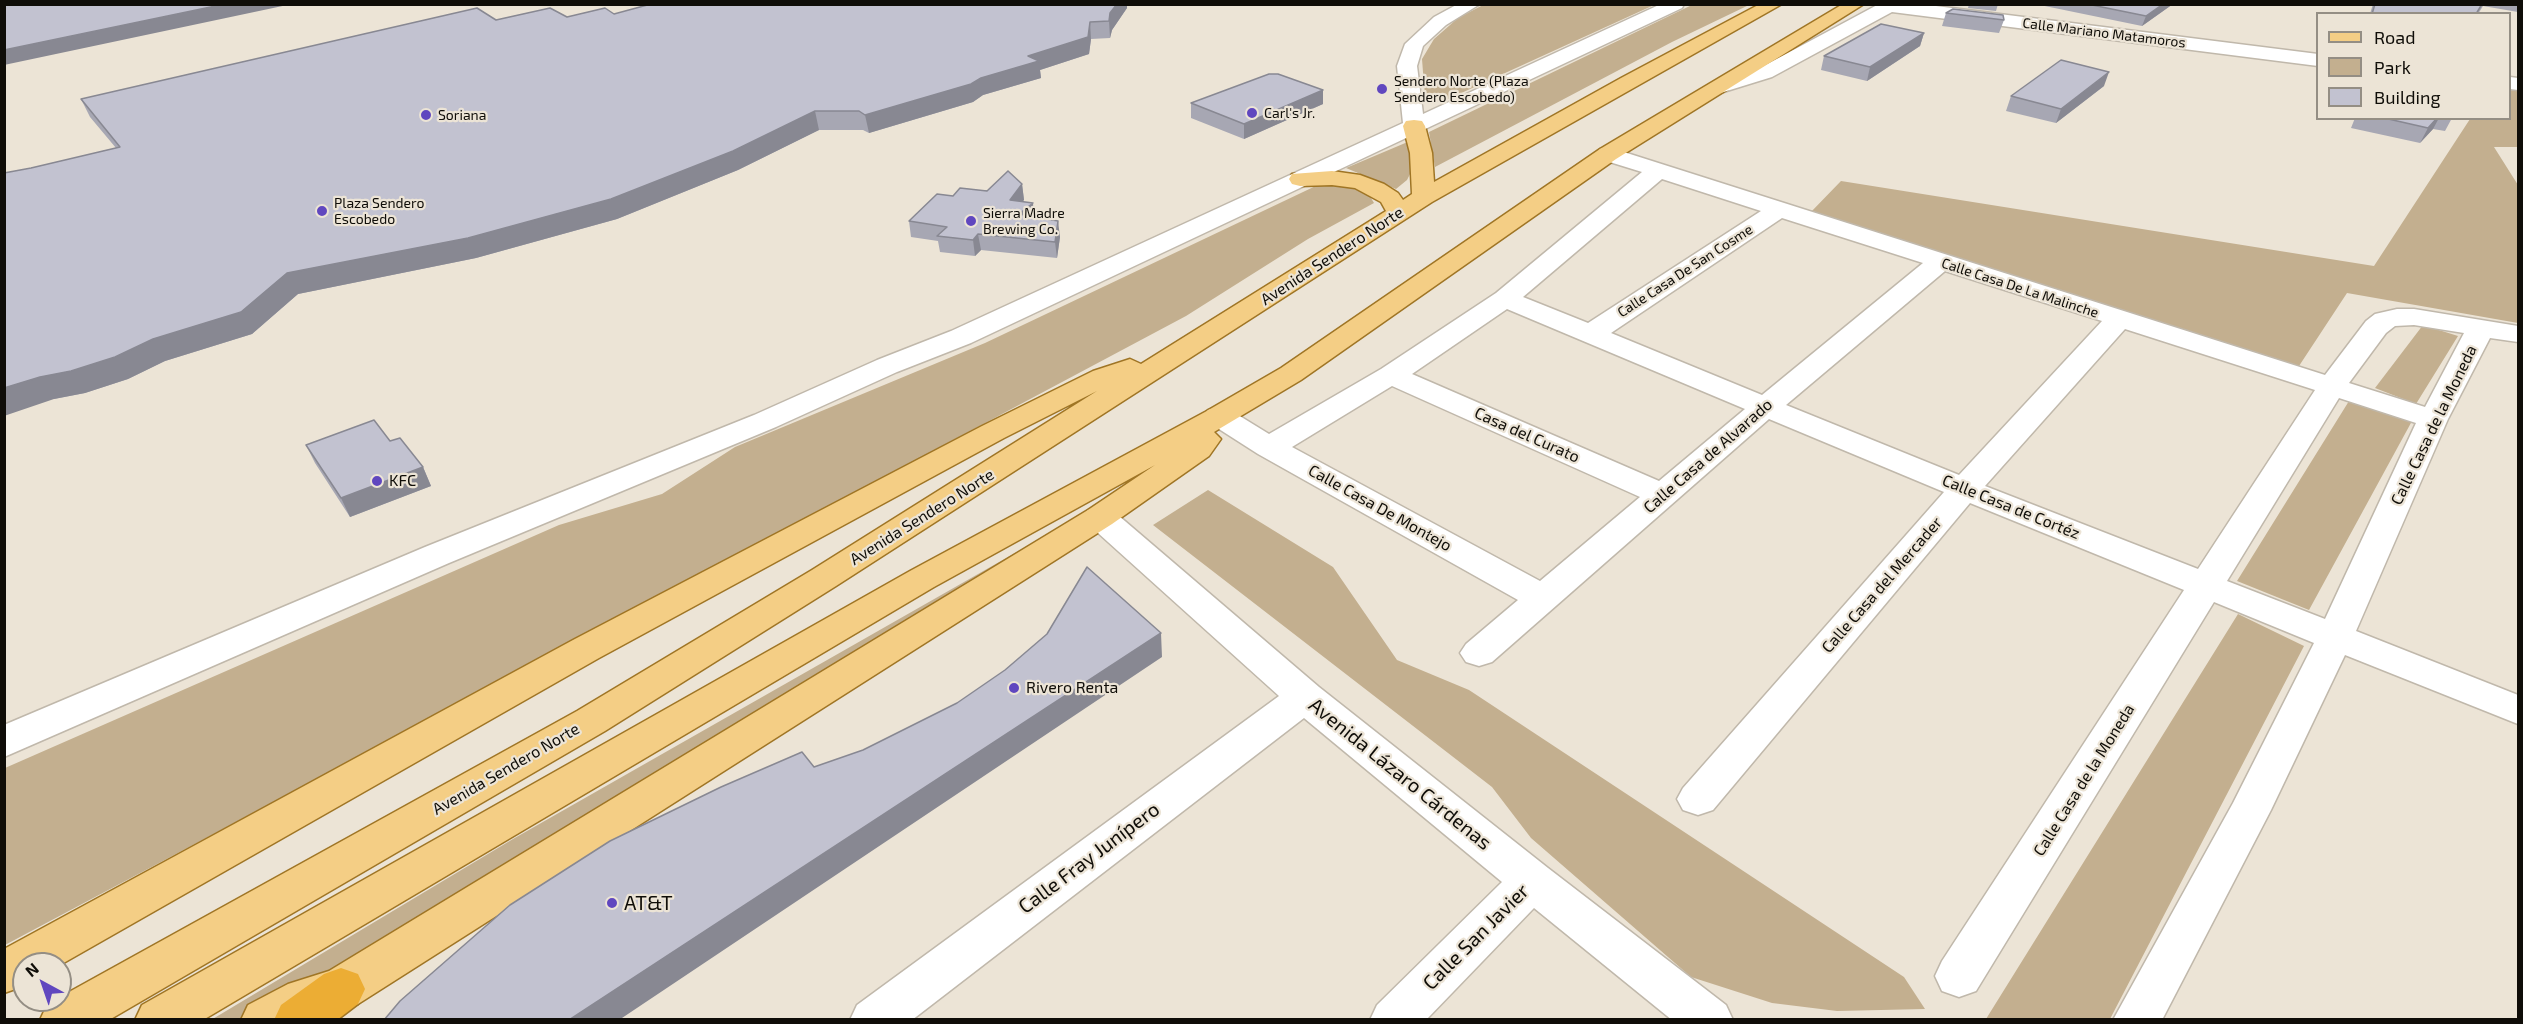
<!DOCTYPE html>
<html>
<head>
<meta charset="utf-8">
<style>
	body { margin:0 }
	#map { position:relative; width:2523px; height:1024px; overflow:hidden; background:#ece4d6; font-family:"Exo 2",sans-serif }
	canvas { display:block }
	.frame { position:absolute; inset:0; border:6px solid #0f0d08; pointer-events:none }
	.legend { position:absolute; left:2316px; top:12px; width:195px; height:108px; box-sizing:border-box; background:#ece4d6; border:2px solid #948e84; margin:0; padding:8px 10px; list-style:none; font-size:18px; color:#0f0d08 }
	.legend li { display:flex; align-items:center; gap:12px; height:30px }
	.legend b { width:30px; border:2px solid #948e84 }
	.north { position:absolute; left:12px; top:952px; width:60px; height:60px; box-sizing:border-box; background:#ece4d6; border:2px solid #948e84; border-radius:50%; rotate:320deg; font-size:16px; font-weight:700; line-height:24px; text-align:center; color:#0f0d08 }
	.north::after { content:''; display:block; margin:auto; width:21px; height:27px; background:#6047bf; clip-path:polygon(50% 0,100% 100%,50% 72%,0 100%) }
</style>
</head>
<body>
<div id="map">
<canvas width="2523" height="1024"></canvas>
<div class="frame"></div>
<ul class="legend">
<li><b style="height:8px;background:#f4ce85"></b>Road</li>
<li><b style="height:16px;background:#c3af8f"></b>Park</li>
<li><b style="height:16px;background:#c2c2d0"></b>Building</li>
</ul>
<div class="north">N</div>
</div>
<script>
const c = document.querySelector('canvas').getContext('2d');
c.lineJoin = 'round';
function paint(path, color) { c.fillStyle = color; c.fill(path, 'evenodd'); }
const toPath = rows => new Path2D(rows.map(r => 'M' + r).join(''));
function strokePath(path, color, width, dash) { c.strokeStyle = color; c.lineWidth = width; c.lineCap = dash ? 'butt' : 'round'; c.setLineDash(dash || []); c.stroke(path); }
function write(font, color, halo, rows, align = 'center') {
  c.font = font + ' "Exo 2",sans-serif'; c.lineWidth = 4.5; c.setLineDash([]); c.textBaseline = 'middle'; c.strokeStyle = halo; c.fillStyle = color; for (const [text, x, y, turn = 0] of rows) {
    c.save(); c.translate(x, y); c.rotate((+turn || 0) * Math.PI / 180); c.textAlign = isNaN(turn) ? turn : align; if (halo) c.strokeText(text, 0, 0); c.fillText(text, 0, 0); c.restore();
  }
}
const green = toPath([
	[1485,4,1654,4,1654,5,1446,100,1435,102,1425,98,1422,59,1434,39,1458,18],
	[1694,4,1749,5,1672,42,1435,167,1429,132],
	[2510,90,2518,91,2518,147,2494,147,2518,185,2518,323,2347,293,2299,366,1809,214,1841,181,2374,266,2470,119,2510,118],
	[1410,141,1414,166,1407,180,1396,189,1346,168],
	[1322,183,1349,185,1368,193,1374,203,1308,239,1186,316,5,945,5,768,559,525,662,494,735,447,985,343],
	[2423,325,2458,336,2416,404,2375,388],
	[2349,401,2412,421,2309,610,2237,581],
	[1208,490,1333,567,1397,660,1469,690,1904,977,1925,1009,1837,1011,1772,1003,1691,977,1531,838,1492,787,1153,525],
	[1057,529,1054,536,251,1019,211,1020,513,839],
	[2238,614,2304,646,2110,1019,1986,1019]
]);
const minor = toPath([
	[1458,4,1480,4,1446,25,1423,46,1417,66,1423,114,1661,4,1684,4,1682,8,971,343,897,372,776,427,449,563,4,757,4,725,425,547,754,415,877,360,951,331,1403,123,1397,66,1405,44,1434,17,1458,4],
	[1879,4,1920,4,2318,54,2318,66,1892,12,1772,77,1717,94,1710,92,1707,88,1710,84,1758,69,1879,4],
	[2510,77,2518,78,2518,90,2510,89,2510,77],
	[1608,147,2325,375,2366,321,2375,314,2397,309,2414,309,2518,326,2518,342,2490,338,2448,419,2356,631,2518,695,2518,724,2345,655,2271,810,2162,1020,2113,1020,2233,803,2314,643,2214,602,1976,991,1959,997,1942,991,1935,976,1942,961,2184,590,1970,503,1713,810,1698,815,1683,810,1677,799,1683,788,1944,492,1769,419,1492,662,1479,666,1466,662,1460,653,1466,644,1518,600,1258,454,1208,422,1204,416,1208,410,1219,407,1230,410,1269,434,1381,369,1496,293,1642,172,1600,159,1597,154,1600,149,1608,147],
	[1662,179,1761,211,1588,323,1523,297,1662,179],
	[1782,218,1923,263,1762,395,1611,333,1782,218],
	[1945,271,2102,321,1959,475,1786,405,1945,271],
	[1507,309,1745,409,1659,481,1412,374,1507,309],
	[2414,325,2464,333,2425,407,2349,383,2386,333,2395,326,2414,325],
	[2125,329,2315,390,2198,569,1985,486,2125,329],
	[1392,386,1640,497,1540,581,1292,447,1392,386],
	[2339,398,2416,423,2325,619,2227,581,2339,398],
	[1100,507,1112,510,1319,687,1548,868,1726,1005,1733,1020,1672,1020,1534,908,1426,1020,1370,1020,1377,1005,1502,882,1304,718,912,1020,850,1020,857,1005,1279,696,1088,524,1083,517,1088,510,1100,507]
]);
const major = toPath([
	[1760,4,1782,4,1432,202,836,586,605,731,109,1020,40,1020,47,1005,60,1000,60,997,577,711,812,570,1097,391,1004,438,599,658,60,965,24,964,24,986,4,993,4,949,573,640,982,426,1093,371,1130,359,1141,364,1386,211,1381,202,1355,188,1332,185,1300,186,1292,184,1289,179,1292,174,1332,171,1360,175,1384,184,1398,193,1403,200,1412,194,1410,153,1403,126,1406,121,1414,120,1422,121,1425,126,1432,153,1434,182,1621,78,1760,4],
	[1843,4,1864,4,1616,159,1301,380,1214,432,1221,439,1209,456,1112,524,358,1004,312,1020,241,1020,248,1005,288,984,329,971,1088,510,1155,465,934,587,203,1020,135,1020,142,1005,910,571,1205,412,1281,368,1600,149,1843,4]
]);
const highway = toPath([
	[341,968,358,974,365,989,358,1004,337,1020,274,1020,281,1005,324,974,341,968]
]);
const wall = toPath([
	[1969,4,1998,4,1996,11,1968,8],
	[2035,4,2173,4,2142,26],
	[2373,4,2518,4,2518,12,2483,6,2478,14,2370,14],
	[1127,8,1112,30,1110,38,1091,39,1089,54,1040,70,1041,78,983,95,973,102,869,133,863,130,819,130,738,170,617,219,476,258,298,294,252,334,165,361,128,379,85,393,54,399,31,168,116,148,90,117,81,99,496,20,567,17,614,14],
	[1946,13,2004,20,1999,33,1942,26],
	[1924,33,1920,46,1867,81,1821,70,1824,56],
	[2104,86,2056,123,2006,111,2011,96],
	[1323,90,1323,104,1244,139,1191,118,1191,103],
	[2355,118,2452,118,2445,131,2433,129,2420,143,2351,128],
	[1022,184,1024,200,1022,201,1034,217,1060,237,1057,258,981,250,975,256,940,252,938,241,911,237,909,221,953,196],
	[390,441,423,467,431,486,350,517,315,463,306,445]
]);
const shadedWall = toPath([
	[225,4,292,4,4,65,4,50],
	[1117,4,1127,4,1127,8,1112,30,1110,38,1109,21,1110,13],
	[2163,4,2173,4,2142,26,2146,16],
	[1090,22,1091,39,1089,54,1040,70,1041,78,983,95,973,102,869,133,865,115,981,78],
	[1924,33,1920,46,1867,81,1870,67],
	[2109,72,2104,86,2056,123,2061,109],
	[1323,90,1323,104,1244,139,1244,124],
	[815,111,819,130,738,170,617,219,476,258,298,294,252,334,165,361,128,379,85,393,54,399,4,416,4,388,287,273],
	[2437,118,2439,118,2433,129,2420,143,2428,128],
	[1022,184,1024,200,1012,215,1010,200],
	[1033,203,1034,219,1019,214],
	[1058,221,1060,237,1057,258,1055,242],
	[978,234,981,250,975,256,973,240],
	[423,467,431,486,350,517,341,498],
	[1161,633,1162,657,619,1020,569,1020]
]);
const building = toPath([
	[4,4,225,4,4,50,4,4],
	[651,4,1117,4,1110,13,1109,21,1090,22,1088,37,1028,56,1039,61,981,78,971,84,865,115,859,111,815,111,733,151,611,199,468,238,287,273,241,312,153,339,115,357,71,371,40,377,4,388,4,173,31,168,120,147,81,99,477,8,496,20,550,8,567,17,605,8,614,14,651,4],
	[2087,4,2163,4,2146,16,2087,4],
	[2375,4,2482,4,2476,14,2372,14,2375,4],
	[1953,9,2003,15,2004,20,1946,13,1953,9],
	[1881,24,1924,33,1870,67,1824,56,1881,24],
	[2061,60,2109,72,2061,109,2011,96,2061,60],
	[1269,74,1278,74,1323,90,1244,124,1191,103,1269,74],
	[2384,118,2437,118,2428,128,2384,118],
	[1008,171,1022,184,1010,200,1033,203,1019,214,1058,221,1055,242,978,234,973,240,937,236,947,227,909,221,937,194,953,196,960,188,987,191,1008,171],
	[374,420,390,441,400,438,423,467,341,498,306,445,374,420],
	[1087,567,1161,633,569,1020,384,1020,400,1001,510,905,610,841,721,787,802,752,814,767,863,750,957,703,1005,670,1047,634,1087,567]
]);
const markers = [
	[1382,89,6,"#6047bf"],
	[1252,113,6,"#6047bf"],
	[426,115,6,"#6047bf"],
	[322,211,6,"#6047bf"],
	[971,221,6,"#6047bf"],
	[377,481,6,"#6047bf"],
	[1014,688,6,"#6047bf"],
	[612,903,6,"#6047bf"]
];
const farStreetnames = [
	["Calle Mariano Matamoros",2104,33,7],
	["Calle Casa De San Cosme",1685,271,-33],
	["Calle Casa De La Malinche",2020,288,18]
];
const farPoinames = [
	["Sendero Norte (Plaza",1394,81],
	["Sendero Escobedo)",1394,97],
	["Carl's Jr.",1264,113],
	["Soriana",438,115],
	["Plaza Sendero",334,203],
	["Escobedo",334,219],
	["Sierra Madre",983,213],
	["Brewing Co.",983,229]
];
const streetNames = [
	["Avenida Sendero Norte",1332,256,-33],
	["Calle Casa de la Moneda",2434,425,-64],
	["Casa del Curato",1527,435,24],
	["Calle Casa de Alvarado",1708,456,-41],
	["Calle Casa de Cortéz",2011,507,22],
	["Calle Casa De Montejo",1380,508,29],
	["Avenida Sendero Norte",922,517,-32],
	["Calle Casa del Mercader",1882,585,-49],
	["Avenida Sendero Norte",506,769,-30],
	["Calle Casa de la Moneda",2084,780,-58]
];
const poiNames = [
	["KFC",389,481],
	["Rivero Renta",1026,688]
];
const nearStreetnames = [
	["Avenida Lázaro Cárdenas",1400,774,39],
	["Calle Fray Junípero",1089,858,-37],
	["Calle San Javier",1476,937,-45]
];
const nearPoinames = [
	["AT&T",624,903]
];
paint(green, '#c3af8f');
strokePath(minor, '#c0b8ab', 3);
strokePath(major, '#9f7525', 3);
strokePath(highway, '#9f7525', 3);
paint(minor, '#fff');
paint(major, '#f4ce85');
paint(highway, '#ecad34');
paint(wall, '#a7a7b3');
paint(shadedWall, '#888892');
paint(building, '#c2c2d0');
strokePath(building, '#888892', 1.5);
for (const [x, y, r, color] of markers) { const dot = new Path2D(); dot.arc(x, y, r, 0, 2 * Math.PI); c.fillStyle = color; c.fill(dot); strokePath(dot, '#ece4d6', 2); }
write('14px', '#0f0d08', '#ece4d6', farStreetnames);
write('14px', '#0f0d08', '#ece4d6', farPoinames, 'left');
write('16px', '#0f0d08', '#ece4d6', streetNames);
write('16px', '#0f0d08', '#ece4d6', poiNames, 'left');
write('20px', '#0f0d08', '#ece4d6', nearStreetnames);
write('20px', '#0f0d08', '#ece4d6', nearPoinames, 'left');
</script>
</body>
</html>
